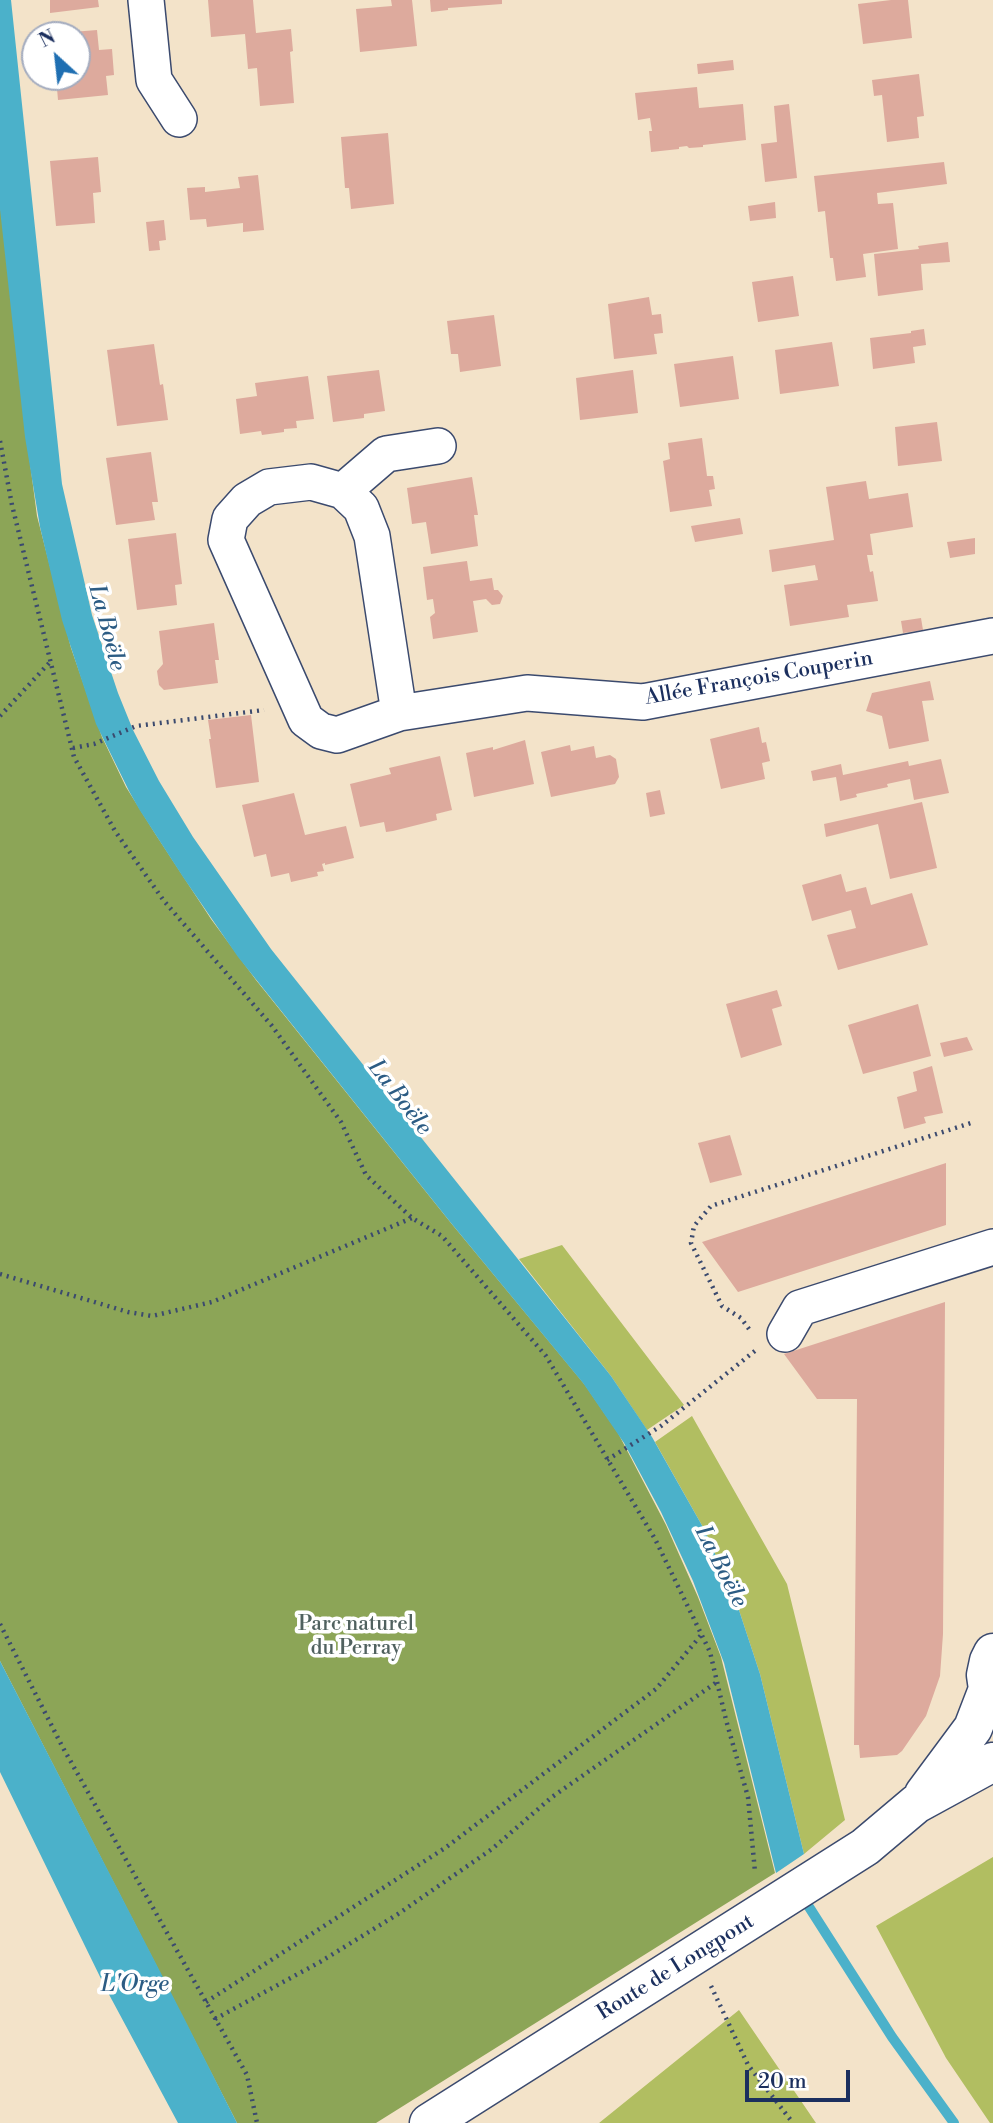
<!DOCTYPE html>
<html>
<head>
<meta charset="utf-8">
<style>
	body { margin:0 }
	#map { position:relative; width:993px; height:2123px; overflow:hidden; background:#f3e3c9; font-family:"Libre Bodoni",serif }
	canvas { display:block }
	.north { position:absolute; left:21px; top:21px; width:70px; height:70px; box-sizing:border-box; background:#fff; border:2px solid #a4acbf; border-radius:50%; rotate:333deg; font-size:19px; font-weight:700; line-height:28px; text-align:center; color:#1b2f5e }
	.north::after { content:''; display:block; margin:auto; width:24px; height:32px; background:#1f6fb2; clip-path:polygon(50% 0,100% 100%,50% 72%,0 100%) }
	.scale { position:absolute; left:745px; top:2070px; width:105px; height:32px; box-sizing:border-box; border:4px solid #1b2f5e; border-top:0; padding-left:9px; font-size:21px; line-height:24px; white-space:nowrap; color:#1b2f5e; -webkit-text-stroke:5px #fff; paint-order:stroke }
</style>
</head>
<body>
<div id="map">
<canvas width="993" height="2123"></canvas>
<div class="north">N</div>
<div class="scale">20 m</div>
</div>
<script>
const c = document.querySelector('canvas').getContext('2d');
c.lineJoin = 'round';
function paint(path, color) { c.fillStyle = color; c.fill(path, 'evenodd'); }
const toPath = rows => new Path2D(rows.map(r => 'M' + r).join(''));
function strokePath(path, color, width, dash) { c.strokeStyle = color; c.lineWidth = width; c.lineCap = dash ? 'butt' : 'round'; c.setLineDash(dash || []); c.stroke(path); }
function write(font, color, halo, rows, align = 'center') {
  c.font = font + ' "Libre Bodoni",serif'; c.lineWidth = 7; c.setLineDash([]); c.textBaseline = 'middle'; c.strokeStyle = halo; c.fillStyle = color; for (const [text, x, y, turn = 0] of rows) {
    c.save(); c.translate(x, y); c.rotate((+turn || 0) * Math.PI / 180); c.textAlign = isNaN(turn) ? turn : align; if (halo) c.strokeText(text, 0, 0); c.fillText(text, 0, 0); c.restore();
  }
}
const green = toPath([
	[562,1245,684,1405,647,1430,611,1376,519,1259],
	[692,1416,787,1584,845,1820,804,1854,760,1674,736,1601,704,1529,655,1442],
	[993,1857,993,2123,990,2123,946,2058,876,1926],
	[739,2010,816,2123,599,2123]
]);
const forest = toPath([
	[0,203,27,440,37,516,71,648,102,737,126,787,156,835,211,919,256,980,451,1223,585,1385,618,1433,666,1525,698,1597,721,1657,775,1873,376,2123,237,2123,0,1661]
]);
const water = toPath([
	[0,0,11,0,62,484,92,615,118,693,133,730,159,781,193,837,271,949,611,1376,652,1437,704,1529,736,1601,760,1674,804,1854,776,1873,724,1663,693,1581,661,1512,624,1443,583,1383,451,1223,238,957,183,877,139,809,129,791,96,724,62,620,40,527,25,437,0,209],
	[0,1661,182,2014,237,2123,178,2123,105,1987,0,1772]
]);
const stream = toPath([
	[802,1896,892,2037,954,2123]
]);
const building = toPath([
	[50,0,98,0,99,7,50,13],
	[208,0,253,0,256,33,291,29,293,51,290,52,294,103,260,106,257,68,248,69,245,34,211,37],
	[391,0,412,0,417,46,360,52,356,9,392,6],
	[430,0,502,0,502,4,448,8,448,10,431,12],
	[891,0,908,0,912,38,863,44,858,4],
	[97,30,99,50,112,49,114,75,106,76,108,95,58,100,56,77,77,77,77,35,60,35,60,33],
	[733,60,734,70,698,74,697,64],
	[919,74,924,116,917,117,919,138,887,142,882,95,874,96,872,80],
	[697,87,699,108,743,104,746,140,703,145,703,147,689,148,687,146,679,147,679,149,651,152,649,131,652,131,650,118,638,120,635,93],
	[789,104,797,178,765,182,761,144,777,142,774,106],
	[388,133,394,204,351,209,349,188,345,188,341,137],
	[98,157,101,192,93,193,95,223,56,226,50,161],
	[944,162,947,184,877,193,878,204,893,203,898,249,863,254,866,277,836,281,833,258,830,258,825,211,818,212,814,176],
	[258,175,264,230,243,232,243,223,207,227,206,219,190,220,187,188,205,187,205,192,240,188,238,177],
	[775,202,776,218,750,221,748,206],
	[164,220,166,240,159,241,160,250,149,251,146,222],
	[948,242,950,262,921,264,923,290,878,296,874,254,919,249,918,246],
	[793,276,799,316,758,322,752,282],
	[649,297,652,315,661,314,663,333,654,334,657,354,614,359,608,304],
	[494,315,501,366,460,372,458,354,451,354,447,321],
	[924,329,926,345,913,347,915,363,873,369,870,338,911,333,911,331],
	[832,342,839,386,780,394,775,350],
	[154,344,160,385,163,384,168,420,117,426,107,350],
	[733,356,739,399,680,407,674,364],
	[379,370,385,411,364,414,364,418,333,422,327,376],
	[633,370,638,413,580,420,576,378],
	[308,376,314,419,296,421,297,428,284,429,284,432,262,435,261,431,240,434,236,399,257,396,255,383],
	[937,422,942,461,898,466,895,427],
	[702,438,707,476,713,476,715,489,709,490,712,506,670,512,663,461,670,459,668,443],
	[151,452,158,502,152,502,155,520,116,525,106,458],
	[472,477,478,515,474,515,478,546,431,554,426,522,412,524,407,488],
	[866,481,869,499,908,493,913,527,870,534,873,555,867,555,870,572,873,571,878,601,847,605,849,617,790,626,784,585,818,580,815,565,772,572,769,550,834,540,826,487],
	[740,518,743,534,695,542,691,526],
	[176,533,182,584,175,585,177,605,137,610,128,539],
	[975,538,975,554,950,558,947,542],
	[467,561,470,581,492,578,494,590,498,590,503,596,500,604,492,605,486,599,473,601,478,632,433,639,430,617,435,613,433,599,427,600,423,567],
	[921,618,923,630,903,633,901,621],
	[214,623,219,660,215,660,218,683,164,690,159,685,157,671,163,664,159,631],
	[930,681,934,700,922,701,929,741,889,749,882,716,866,711,872,693],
	[251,715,259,782,216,788,209,739,211,739,208,720],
	[759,727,762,743,766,742,770,761,762,763,765,779,721,789,710,739],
	[525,740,534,784,474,797,466,753,493,747,493,750],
	[570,745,571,751,594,746,596,758,610,755,616,759,619,777,615,784,551,797,541,752],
	[440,756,452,810,436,814,437,820,393,831,386,832,384,822,360,827,350,784,391,774,389,768],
	[941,759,949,793,914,800,910,779,887,784,888,787,856,794,857,797,840,801,836,777,813,781,811,771,841,764,843,775,908,761,909,766],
	[660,790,665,814,650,817,646,793],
	[294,793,305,835,346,826,354,858,325,865,325,863,322,864,324,871,317,872,318,876,291,882,289,873,271,877,266,854,254,857,242,805],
	[922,802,937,868,890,879,878,824,826,837,824,824],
	[841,874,846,892,866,887,871,905,912,893,928,945,838,970,827,935,856,928,851,910,812,921,802,885],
	[777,990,782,1006,772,1009,782,1045,741,1058,726,1004],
	[918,1004,931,1056,863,1074,848,1025],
	[967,1037,973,1050,944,1057,940,1043],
	[932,1066,943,1113,924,1117,926,1123,904,1129,897,1097,917,1091,913,1072],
	[730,1135,742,1175,710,1183,698,1143],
	[946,1163,946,1225,738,1292,702,1242],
	[945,1302,943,1634,940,1676,926,1716,902,1751,897,1755,860,1758,859,1745,854,1745,857,1399,817,1399,784,1354]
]);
const path = toPath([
	[0,441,12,505,74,757,115,831,164,901,272,1026,341,1122,366,1175,412,1218,442,1236,546,1356,655,1539,710,1652,726,1720,748,1797,755,1872],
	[0,716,51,661],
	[73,748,94,744,136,726,264,710],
	[0,1274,128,1312,152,1316,212,1302,412,1218],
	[749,1329,741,1318,722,1306,691,1243,694,1226,711,1206,971,1123],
	[607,1460,661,1426,756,1350],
	[0,1624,62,1746,247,2075,257,2123],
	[711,1986,748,2065,793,2123],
	[206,2002,445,1848,656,1689,702,1634],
	[215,2019,320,1962,398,1914,492,1849,552,1797,717,1682]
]);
const minor = toPath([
	[146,0,154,80,179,119],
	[343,491,386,454,438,446],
	[399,713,372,536,361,508,343,491,311,482,269,487,247,500,230,519,226,540,306,720,321,731,337,735,399,713,527,693,643,702,993,636],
	[785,1334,800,1308,993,1247]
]);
const major = toPath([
	[993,1653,989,1661,986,1675,988,1689,993,1699],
	[924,1794,973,1728,988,1689],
	[429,2123,865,1847,916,1804,993,1762]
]);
const streetNames = [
	["Allée François Couperin",759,679,-10],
	["Route de Longpont",676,1968,-32]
];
const parkNames = [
	["Parc naturel",356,1625],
	["du Perray",356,1649]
];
const waterNames = [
	["La Boële",106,628,75],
	["La Boële",399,1098,52],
	["La Boële",720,1567,63],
	["L'Orge",135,1985]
];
paint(green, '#b1be61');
paint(forest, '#8ca557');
paint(water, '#4bb1ca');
strokePath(stream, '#4bb1ca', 10);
paint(building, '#ddaa9d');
strokePath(minor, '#3b4a6e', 38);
strokePath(major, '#3b4a6e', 41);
strokePath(path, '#3b4a6e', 4.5, [2, 5]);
strokePath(minor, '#fff', 35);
strokePath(major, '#fff', 38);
write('21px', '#1b2f5e', '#fff', streetNames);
write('21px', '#50615f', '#fff', parkNames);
write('italic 23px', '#2c5c84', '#fff', waterNames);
</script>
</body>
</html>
